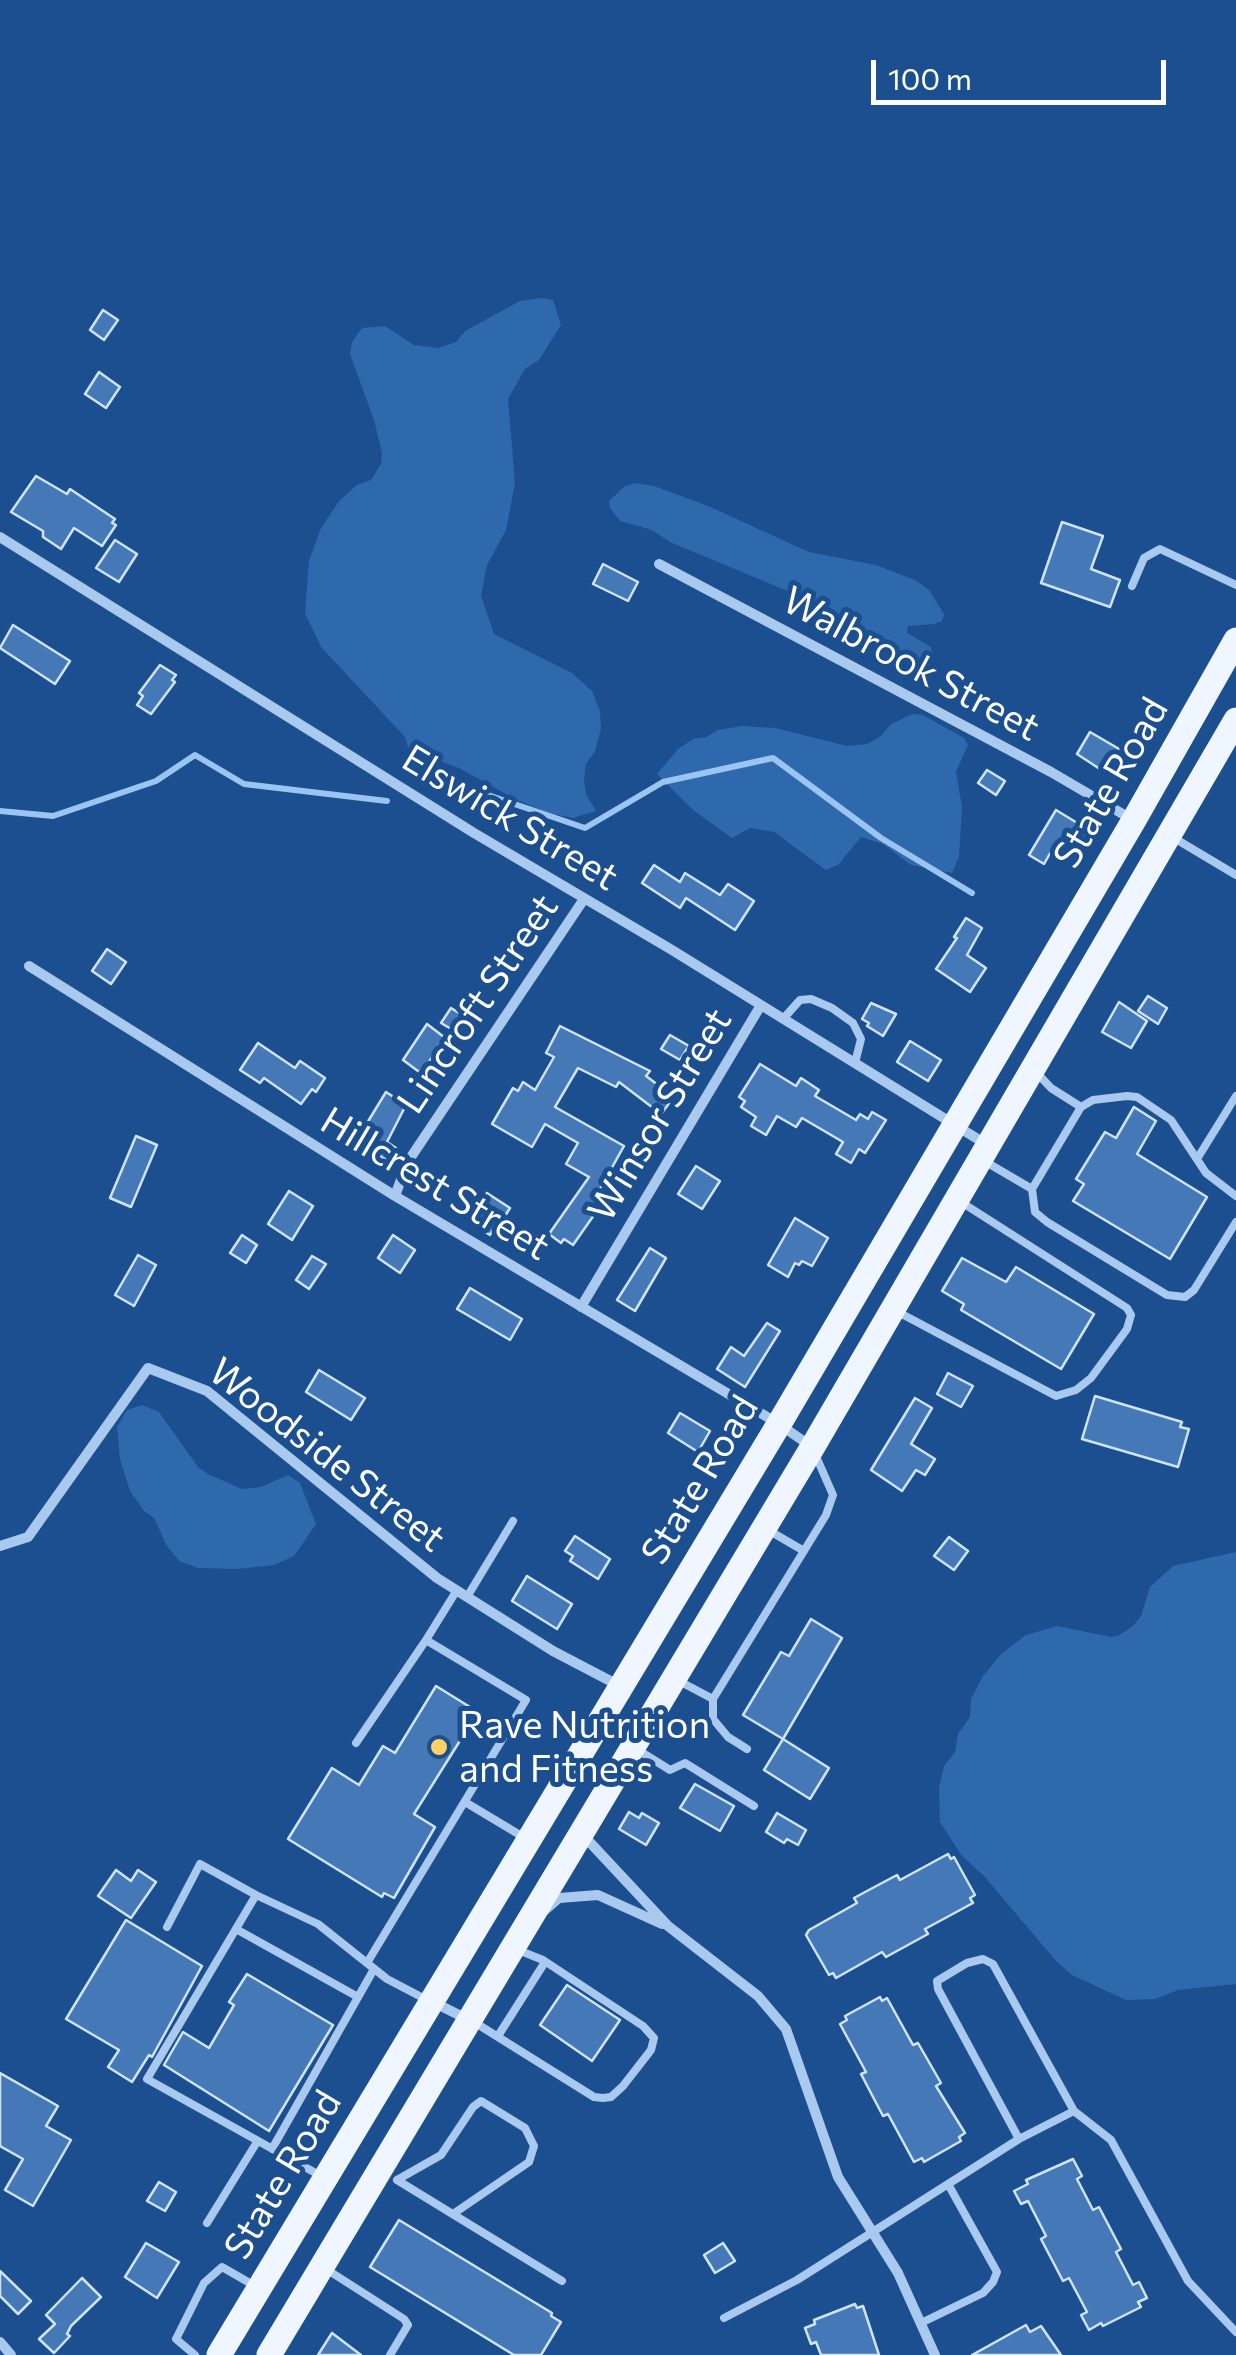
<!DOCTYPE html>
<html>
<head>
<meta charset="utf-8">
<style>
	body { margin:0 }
	#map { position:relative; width:1236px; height:2355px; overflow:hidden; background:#1b4f8f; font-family:Commissioner,sans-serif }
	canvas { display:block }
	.scale { position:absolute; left:871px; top:60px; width:295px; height:45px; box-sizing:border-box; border:5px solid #fff; border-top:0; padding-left:12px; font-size:30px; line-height:35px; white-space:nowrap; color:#fff; -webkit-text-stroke:8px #1b4f8f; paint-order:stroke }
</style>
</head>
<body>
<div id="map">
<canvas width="1236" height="2355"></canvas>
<div class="scale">100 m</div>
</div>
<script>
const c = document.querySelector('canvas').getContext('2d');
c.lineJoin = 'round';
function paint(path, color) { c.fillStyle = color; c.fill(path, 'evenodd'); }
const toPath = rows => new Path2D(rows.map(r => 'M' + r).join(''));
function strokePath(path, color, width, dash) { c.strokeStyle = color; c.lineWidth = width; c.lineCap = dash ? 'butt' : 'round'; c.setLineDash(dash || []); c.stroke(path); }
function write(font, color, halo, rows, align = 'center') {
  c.font = font + ' Commissioner,sans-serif'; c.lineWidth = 10; c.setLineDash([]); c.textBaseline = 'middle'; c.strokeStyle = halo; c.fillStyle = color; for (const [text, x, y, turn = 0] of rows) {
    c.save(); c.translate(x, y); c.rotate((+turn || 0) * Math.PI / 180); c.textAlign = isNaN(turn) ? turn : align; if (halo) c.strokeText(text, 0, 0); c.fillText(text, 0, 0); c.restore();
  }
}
const green = toPath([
	[542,298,553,300,561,325,539,360,525,369,508,399,515,483,506,530,487,565,481,596,494,634,572,673,592,691,600,711,601,729,595,751,586,764,584,780,586,794,596,811,573,818,549,813,517,800,459,768,434,759,412,761,405,737,321,647,305,613,309,561,321,528,339,501,357,485,371,480,381,464,382,453,374,420,350,354,352,342,362,328,385,326,414,345,438,348,456,342,465,331,520,301],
	[635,483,654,486,708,506,809,552,876,565,917,581,929,590,944,614,942,621,935,624,908,626,907,633,930,646,934,655,933,662,924,666,914,665,852,629,826,607,670,542,652,530,620,521,610,508,609,501,625,486],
	[913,714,923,715,964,738,968,745,956,772,962,806,959,857,952,873,911,865,883,844,861,837,838,865,826,870,774,832,750,828,732,838,693,810,657,774,678,749,693,739,706,737,718,730,742,726,775,728,847,746,867,744,881,736,891,724],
	[142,1405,159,1412,198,1467,208,1474,242,1489,261,1487,288,1475,300,1483,316,1524,294,1556,274,1565,237,1569,198,1568,179,1561,167,1546,154,1518,144,1511,130,1491,120,1459,117,1427,127,1410],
	[1236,1552,1236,1984,1178,1990,1155,1999,1126,2000,1072,1975,1056,1961,984,1876,962,1856,940,1822,939,1788,944,1766,955,1752,958,1734,970,1717,971,1699,983,1676,1002,1653,1026,1635,1057,1626,1111,1637,1118,1636,1133,1626,1141,1616,1150,1587,1173,1566]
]);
const stream = toPath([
	[435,777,585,828,663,782,773,758,881,838,972,893],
	[0,811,53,816,156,781,195,755,244,784,387,801]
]);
const building = toPath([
	[103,310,118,320,104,340,90,330,103,310],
	[99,372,120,387,106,408,85,394,99,372],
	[36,476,67,494,70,489,115,519,112,523,116,525,102,546,74,528,61,549,43,537,43,531,11,512,36,476],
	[1062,522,1103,536,1091,569,1120,580,1110,607,1041,583,1062,522],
	[115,540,137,554,119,582,96,568,115,540],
	[603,564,638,582,628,601,593,584,603,564],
	[13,625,70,661,55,684,0,648,13,625],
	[160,665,176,675,172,680,175,682,151,714,137,705,143,696,139,693,160,665],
	[1090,732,1126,753,1112,777,1077,754,1090,732],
	[987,770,1005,781,996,795,978,783,987,770],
	[1056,810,1092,832,1079,854,1057,841,1044,864,1029,855,1056,810],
	[654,865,680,882,685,873,720,895,728,884,754,901,735,930,686,898,680,908,642,883,654,865],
	[966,918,982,928,967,955,986,968,970,992,936,969,957,938,954,937,966,918],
	[107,949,126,962,111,984,92,971,107,949],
	[1148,996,1167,1008,1158,1024,1138,1011,1148,996],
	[1119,1002,1147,1021,1131,1048,1102,1032,1119,1002],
	[871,1003,896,1014,883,1036,867,1026,869,1023,862,1019,871,1003],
	[451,1008,467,1018,458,1033,441,1023,451,1008],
	[427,1024,444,1037,422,1074,403,1060,427,1024],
	[560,1026,650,1071,646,1076,674,1097,661,1114,619,1082,616,1087,578,1068,555,1107,624,1146,596,1196,600,1199,591,1212,594,1215,573,1245,564,1239,561,1243,549,1234,589,1177,566,1164,578,1143,545,1124,532,1147,492,1124,513,1088,518,1091,523,1082,535,1090,554,1057,546,1053,560,1026],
	[670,1035,689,1046,680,1060,661,1049,670,1035],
	[910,1041,941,1060,928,1081,897,1062,910,1041],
	[258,1043,295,1068,300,1061,325,1078,316,1092,312,1089,301,1104,264,1078,260,1083,240,1070,258,1043],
	[760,1064,796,1086,801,1078,819,1090,815,1096,856,1120,860,1114,868,1119,872,1112,886,1120,865,1153,859,1149,851,1163,836,1154,843,1142,802,1118,796,1127,777,1116,766,1135,751,1126,756,1117,741,1107,745,1101,739,1097,760,1064],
	[386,1092,406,1105,387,1142,396,1148,388,1161,350,1138,358,1125,364,1128,386,1092],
	[1134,1107,1156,1121,1137,1154,1207,1197,1170,1259,1073,1201,1084,1184,1076,1179,1105,1132,1116,1138,1134,1107],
	[136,1136,157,1145,131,1207,110,1198,136,1136],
	[696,1166,720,1181,702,1209,678,1194,696,1166],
	[289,1191,313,1206,292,1240,268,1224,289,1191],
	[487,1193,510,1208,495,1232,492,1231,490,1235,472,1224,475,1219,472,1217,487,1193],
	[795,1218,828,1238,812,1266,802,1261,799,1265,795,1263,788,1277,768,1265,795,1218],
	[242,1235,257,1245,246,1263,230,1253,242,1235],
	[393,1235,415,1250,400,1273,378,1258,393,1235],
	[650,1248,666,1258,635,1311,617,1300,650,1248],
	[138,1255,156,1265,134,1306,115,1295,138,1255],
	[312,1256,326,1264,309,1289,296,1280,312,1256],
	[962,1258,1006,1282,1016,1267,1094,1314,1061,1369,961,1310,964,1304,942,1291,962,1258],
	[470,1288,522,1319,510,1340,457,1309,470,1288],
	[767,1323,780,1331,745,1387,717,1369,731,1347,744,1356,767,1323],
	[319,1370,365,1398,351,1420,306,1392,319,1370],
	[948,1373,973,1386,961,1407,937,1394,948,1373],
	[1095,1396,1182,1422,1180,1427,1189,1429,1178,1467,1082,1439,1095,1396],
	[915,1398,932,1408,911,1444,935,1459,925,1475,916,1470,902,1491,871,1470,915,1398],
	[680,1413,710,1431,698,1452,668,1433,680,1413],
	[575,1536,610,1559,598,1579,570,1561,573,1556,565,1551,575,1536],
	[949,1537,968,1551,954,1570,934,1556,949,1537],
	[527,1576,572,1604,557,1629,512,1601,527,1576],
	[811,1619,842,1638,783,1739,743,1715,781,1652,789,1656,811,1619],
	[436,1686,478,1712,414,1814,435,1827,394,1898,384,1893,382,1897,288,1839,332,1768,359,1785,383,1746,395,1753,436,1686],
	[783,1739,829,1768,810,1799,764,1770,783,1739],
	[695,1784,734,1806,720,1831,680,1808,695,1784],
	[629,1812,639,1818,642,1813,659,1823,646,1845,619,1829,629,1812],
	[777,1813,806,1830,798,1845,787,1839,784,1843,766,1832,777,1813],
	[948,1854,951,1859,954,1857,975,1895,970,1898,973,1903,925,1929,928,1934,886,1957,882,1952,836,1978,833,1973,829,1975,806,1935,809,1930,857,1903,854,1898,867,1891,897,1875,900,1880,948,1854],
	[116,1870,131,1881,138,1870,156,1882,131,1918,98,1896,116,1870],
	[126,1920,202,1966,152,2057,149,2055,132,2082,108,2067,119,2050,66,2019,126,1920],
	[247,1974,333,2025,269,2131,164,2065,183,2032,209,2048,234,2005,229,2002,247,1974],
	[567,1985,620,2020,592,2061,540,2025,567,1985],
	[880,1997,882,2001,887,1998,913,2045,918,2043,941,2083,936,2086,965,2133,959,2137,961,2141,924,2162,922,2158,914,2162,888,2114,883,2116,861,2074,866,2072,840,2024,847,2020,845,2016,880,1997],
	[0,2073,58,2106,46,2126,71,2140,33,2206,5,2190,23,2159,0,2146,0,2073],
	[1073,2159,1082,2176,1077,2179,1093,2210,1099,2207,1121,2249,1116,2252,1133,2285,1139,2282,1147,2298,1138,2302,1141,2307,1103,2326,1101,2323,1089,2330,1081,2315,1087,2312,1069,2278,1063,2281,1041,2239,1046,2236,1028,2201,1021,2204,1014,2191,1028,2184,1026,2180,1073,2159],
	[159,2182,176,2192,165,2211,147,2201,159,2182],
	[399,2220,552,2313,551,2316,561,2322,541,2355,514,2355,370,2267,399,2220],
	[146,2243,179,2262,157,2298,125,2277,146,2243],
	[723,2243,735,2261,715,2273,704,2255,723,2243],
	[0,2271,31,2301,18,2314,0,2296,0,2271],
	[82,2278,101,2297,71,2326,67,2334,70,2336,54,2353,39,2339,55,2324,46,2315,82,2278],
	[855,2304,857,2308,863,2306,879,2355,821,2355,816,2342,811,2344,805,2328,815,2324,814,2320,855,2304],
	[1026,2325,1030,2332,1041,2326,1061,2355,972,2355,1026,2325],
	[332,2333,361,2355,318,2355,332,2333]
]);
const lane = toPath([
	[1132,586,1144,558,1160,549,1236,585],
	[1174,838,1236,875],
	[783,1019,800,1000,811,999,832,1008,853,1023,861,1039,855,1063],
	[1037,1073,1051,1088,1081,1107],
	[1197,1159,1236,1096],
	[986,1162,1032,1189,1035,1212,1047,1222,1167,1295,1185,1297,1194,1290,1236,1222],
	[1032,1189,1081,1107,1093,1100,1127,1096,1137,1097,1171,1120,1206,1173,1236,1196],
	[898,1312,1056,1396,1076,1390,1091,1378,1127,1329,1131,1315,1127,1308,961,1202],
	[768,1530,804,1551],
	[467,1597,513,1521],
	[679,1681,713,1699,826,1515,833,1495,815,1454],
	[713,1699,713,1719,728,1737,747,1749],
	[356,1743,426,1640],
	[638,1750,670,1770,685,1763,754,1806],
	[465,1802,525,1838],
	[167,1927,200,1864,256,1895],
	[236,1929,358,1997],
	[367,1963,526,1700,426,1640,457,1590],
	[474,2022,594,2097,603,2098,611,2097,623,2086,651,2050,654,2038,643,2026,543,1960,518,1950],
	[498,2036,545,1962],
	[1019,2139,1074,2111],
	[272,2149,374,1969],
	[321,2176,147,2079,256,1895,318,1924,387,1979,429,2001],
	[397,2180,441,2155,473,2107,481,2101,525,2128,534,2146,529,2162,453,2214],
	[397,2180,562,2281],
	[207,2223,257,2142],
	[326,2269,404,2319,408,2325,390,2355],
	[724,2318,797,2280,1019,2139,938,1989,937,1981,967,1963,983,1959,993,1964,1074,2111,1111,2140,1188,2281,1236,2332],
	[921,2323,983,2293,993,2282,997,2272,948,2184],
	[195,2355,176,2339,204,2283,222,2267,255,2286]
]);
const street = toPath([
	[0,537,474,833,672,950,989,1146],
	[659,564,1051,772,1133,820],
	[29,966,395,1196,779,1424,812,1447],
	[395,1196,407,1163,584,899],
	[581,1307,761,1005],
	[0,1546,28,1537,148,1368,207,1391,437,1578,553,1651,618,1685],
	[583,1835,668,1926,758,1996,786,2029,838,2177,898,2273,935,2355],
	[545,1910,559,1898,598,1895,662,1924],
	[435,2003,469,2020],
	[0,2342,11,2355]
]);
const primary = toPath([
	[219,2355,779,1424,1134,820,1236,640],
	[269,2355,812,1448,1236,720]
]);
const markers = [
	[439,1747,10,"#ffd166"]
];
const streetNames = [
	["Walbrook Street",911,664,28],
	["State Road",1111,783,-60],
	["Elswick Street",510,818,31],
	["Lincroft Street",478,1004,-56],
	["Winsor Street",660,1115,-59],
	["Hillcrest Street",435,1184,31],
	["Woodside Street",327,1455,38],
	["State Road",700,1480,-59],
	["State Road",283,2175,-59]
];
const poiNames = [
	["Rave Nutrition",459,1725],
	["and Fitness",459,1769]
];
paint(green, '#2e69ad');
strokePath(stream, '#9cc4f0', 6);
paint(building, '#4478b7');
strokePath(building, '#cfe3fa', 2.5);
strokePath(lane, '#a9c9ee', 8);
strokePath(street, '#a9c9ee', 10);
strokePath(primary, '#f0f6ff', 25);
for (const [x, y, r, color] of markers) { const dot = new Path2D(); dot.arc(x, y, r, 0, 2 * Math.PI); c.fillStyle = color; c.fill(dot); strokePath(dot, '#1b4f8f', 4); }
write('38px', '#fff', '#1b4f8f', streetNames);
write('38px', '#fff', '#1b4f8f', poiNames, 'left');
</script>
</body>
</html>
